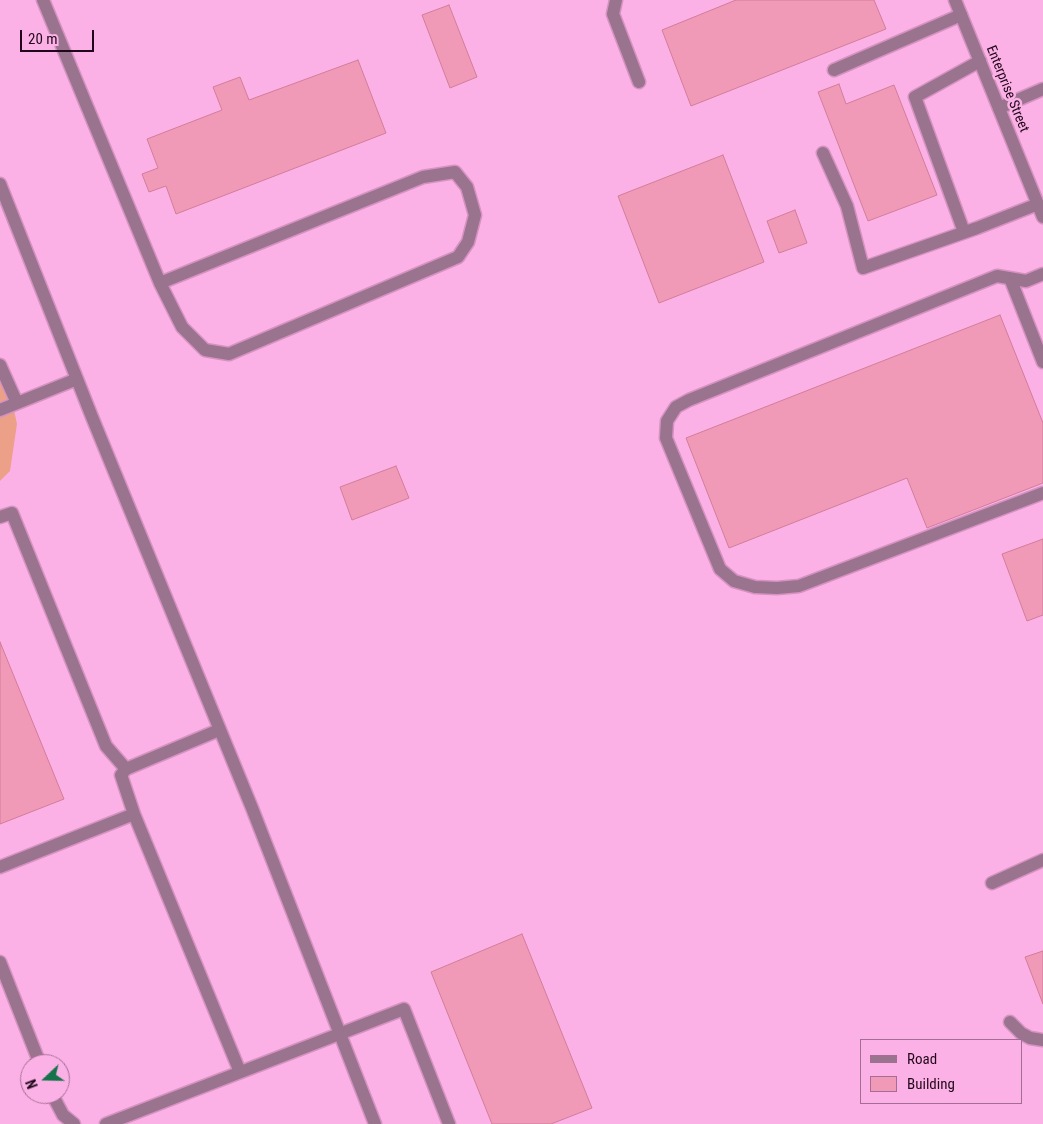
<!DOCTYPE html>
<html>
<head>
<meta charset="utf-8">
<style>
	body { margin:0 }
	#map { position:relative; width:1043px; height:1124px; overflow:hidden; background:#fcb1e6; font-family:"Roboto Condensed",sans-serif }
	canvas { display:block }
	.legend { position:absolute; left:860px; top:1039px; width:162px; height:65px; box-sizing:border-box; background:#fcb1e6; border:1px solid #a46d95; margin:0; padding:6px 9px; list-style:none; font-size:15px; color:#21071b }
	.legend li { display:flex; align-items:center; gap:10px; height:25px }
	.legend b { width:25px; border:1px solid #a46d95 }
	.north { position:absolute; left:20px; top:1054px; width:50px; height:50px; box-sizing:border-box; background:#fcb1e6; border:1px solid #a46d95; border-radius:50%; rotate:249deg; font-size:14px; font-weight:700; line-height:20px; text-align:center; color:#21071b }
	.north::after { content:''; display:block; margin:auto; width:18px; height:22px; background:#157349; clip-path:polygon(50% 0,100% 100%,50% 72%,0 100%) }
	.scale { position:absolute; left:20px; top:30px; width:74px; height:22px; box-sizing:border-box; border:2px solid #21071b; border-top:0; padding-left:6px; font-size:15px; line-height:18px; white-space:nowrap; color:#21071b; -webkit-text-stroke:4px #fcb1e6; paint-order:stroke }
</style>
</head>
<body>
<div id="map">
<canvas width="1043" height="1124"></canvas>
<ul class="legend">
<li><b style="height:6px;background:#9a738e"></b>Road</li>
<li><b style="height:14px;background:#f09ab7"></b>Building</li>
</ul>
<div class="north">N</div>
<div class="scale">20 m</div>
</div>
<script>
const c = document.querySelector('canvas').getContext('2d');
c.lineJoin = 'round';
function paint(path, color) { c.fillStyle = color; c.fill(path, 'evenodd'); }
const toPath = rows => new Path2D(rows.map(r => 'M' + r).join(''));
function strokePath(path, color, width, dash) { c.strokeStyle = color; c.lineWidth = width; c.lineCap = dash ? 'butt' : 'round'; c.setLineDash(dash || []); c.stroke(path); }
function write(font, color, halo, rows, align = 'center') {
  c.font = font + ' "Roboto Condensed",sans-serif'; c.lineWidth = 5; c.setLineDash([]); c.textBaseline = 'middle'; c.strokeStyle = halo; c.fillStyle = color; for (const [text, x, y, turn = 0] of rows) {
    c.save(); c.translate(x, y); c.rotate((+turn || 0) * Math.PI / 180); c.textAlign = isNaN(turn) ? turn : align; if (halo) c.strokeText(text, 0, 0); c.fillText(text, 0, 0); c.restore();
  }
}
const green = toPath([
	[0,375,9,387,17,424,10,471,0,481]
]);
const building = toPath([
	[736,0,874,0,886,29,691,106,662,30,736,0],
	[449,5,477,77,450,88,422,15,449,5],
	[358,60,386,133,176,214,166,186,149,192,142,174,158,168,147,139,222,110,213,87,240,77,249,100,358,60],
	[839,84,846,104,894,85,937,195,868,221,818,92,839,84],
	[723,155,764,262,659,303,618,196,723,155],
	[795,210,807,243,779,253,767,221,795,210],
	[1000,315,1043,423,1043,483,927,528,907,478,729,548,686,438,1000,315],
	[396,466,409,498,352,520,340,487,396,466],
	[1043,539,1043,615,1027,621,1002,554,1043,539],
	[0,642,64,799,0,824,0,642],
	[522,934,592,1108,551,1124,492,1124,431,972,522,934],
	[1043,951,1043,1004,1025,957,1043,951]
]);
const service = toPath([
	[43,0,160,283,182,327,205,350,229,354,458,257,468,242,475,215,467,187,455,172,423,177,160,283],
	[616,0,613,14,639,82],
	[834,70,961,15],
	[999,108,1043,89],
	[823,153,847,206,863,268,977,228,1038,204],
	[0,184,92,417,252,808,375,1124],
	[964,232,915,97,980,61],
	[1043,274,1026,281,997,276,689,400,676,407,667,421,666,438,720,569,734,581,755,587,777,588,799,586,1043,493],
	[1010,278,1043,362],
	[0,365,17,403],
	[0,410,77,379],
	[0,517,12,513,106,746,126,769],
	[219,730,126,769,121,775,134,814,240,1072],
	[0,867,134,814],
	[992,883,1043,860],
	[0,962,40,1064],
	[1010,1022,1021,1033,1030,1038,1043,1040],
	[52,1094,63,1115,74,1124],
	[106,1124,404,1009,449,1124]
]);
const minor = toPath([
	[955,0,1043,217]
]);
const streetNames = [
	["Enterprise Street",1007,89,68]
];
paint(green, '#eda088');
paint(building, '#f09ab7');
strokePath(building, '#d17d9a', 1);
strokePath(service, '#d592c1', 15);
strokePath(minor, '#d592c1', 15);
strokePath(service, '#9a738e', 12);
strokePath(minor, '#9a738e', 12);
write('14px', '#21071b', '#fcb1e6', streetNames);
</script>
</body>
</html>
